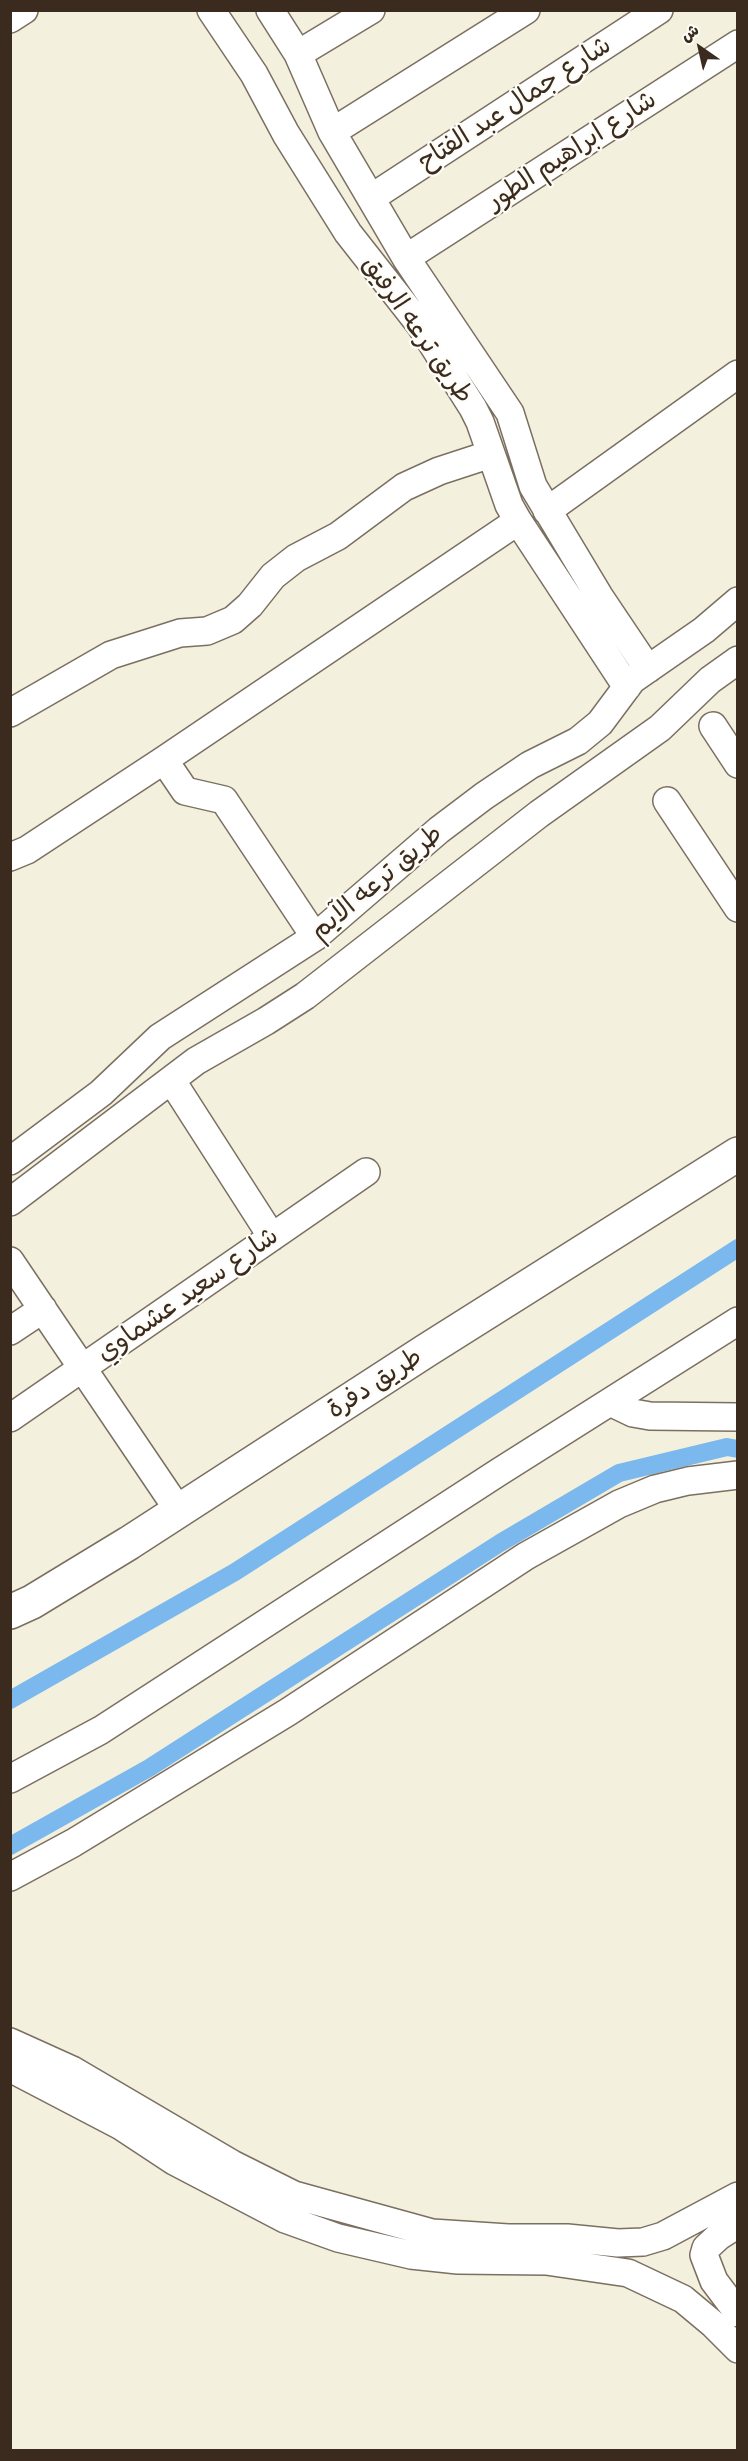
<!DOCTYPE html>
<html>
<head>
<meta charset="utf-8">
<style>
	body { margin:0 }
	#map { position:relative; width:748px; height:2461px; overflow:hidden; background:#f3f0de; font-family:Caveat,"Playpen Sans Arabic",sans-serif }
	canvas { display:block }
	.frame { position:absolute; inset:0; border:12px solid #3b2a1e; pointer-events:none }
	.north { position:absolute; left:670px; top:18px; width:60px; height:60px; -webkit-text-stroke:4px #fdfcf7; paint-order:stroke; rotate:326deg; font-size:16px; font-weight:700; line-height:24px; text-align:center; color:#3b2a1e }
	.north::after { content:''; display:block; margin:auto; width:21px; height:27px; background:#3b2a1e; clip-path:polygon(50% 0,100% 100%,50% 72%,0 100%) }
</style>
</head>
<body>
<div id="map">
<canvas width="748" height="2461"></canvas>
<div class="frame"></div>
<div class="north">ش</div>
</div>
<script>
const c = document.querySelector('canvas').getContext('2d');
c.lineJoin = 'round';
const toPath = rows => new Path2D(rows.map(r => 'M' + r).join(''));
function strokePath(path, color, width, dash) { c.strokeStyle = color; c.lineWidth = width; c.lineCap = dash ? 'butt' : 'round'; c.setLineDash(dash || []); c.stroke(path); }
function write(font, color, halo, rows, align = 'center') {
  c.font = font + ' Caveat,"Playpen Sans Arabic",sans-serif'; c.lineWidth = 4.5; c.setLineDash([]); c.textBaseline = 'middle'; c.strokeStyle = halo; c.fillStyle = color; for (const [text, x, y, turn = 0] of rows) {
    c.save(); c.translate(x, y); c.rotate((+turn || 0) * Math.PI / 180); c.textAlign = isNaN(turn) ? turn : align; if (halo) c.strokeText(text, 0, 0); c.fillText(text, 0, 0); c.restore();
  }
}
const canal = toPath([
	[10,1700,235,1572,738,1248],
	[10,1846,149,1768,500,1543,619,1473,727,1447,738,1449]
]);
const minor = toPath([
	[211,10,254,74,286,134,348,233,421,326,473,408,480,422,509,505,518,521,627,687],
	[270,10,298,54,332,132,406,258,510,413,533,486,599,596,648,669],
	[10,19,24,10],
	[298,54,371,10],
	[332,132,526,10],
	[371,198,659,10],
	[406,258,738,44],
	[547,511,738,374],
	[10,713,111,655,180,633,207,631,233,620,250,605,273,576,296,558,338,536,404,487,439,471,491,454],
	[713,726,738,764],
	[164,760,185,791,224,800,315,937],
	[667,801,738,908],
	[10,857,27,850,164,760,518,521],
	[172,1081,272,1237],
	[10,1161,101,1093,160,1037,315,937,439,830,484,796,530,765,578,741,600,723,632,680,704,630,738,601],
	[10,1202,196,1061,266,1021,305,996,539,814,660,728,710,680,738,660],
	[10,1261,179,1511],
	[10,1331,43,1309],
	[610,1402,633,1413,650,1416,738,1417],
	[10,1418,366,1172],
	[10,1779,101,1730,499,1472,738,1321],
	[10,1877,73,1843,288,1712,526,1556,619,1504,655,1489,688,1481,738,1475],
	[10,2042,72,2070,232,2164,294,2195,432,2233,508,2238,567,2238,618,2243,643,2242,663,2236,738,2196],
	[10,2068,121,2126,174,2161,285,2219,338,2238,411,2255,458,2260,546,2261,628,2273,683,2299,713,2324,738,2349],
	[738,2224,719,2236,706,2248,704,2255,714,2281,738,2313]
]);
const major = toPath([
	[10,1612,32,1602,129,1543,427,1350,738,1154]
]);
const streetNames = [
	["شارع جمال عبد الفتاح",515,104,-33],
	["شارع ابراهيم الطور",572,151,-33],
	["طريق ترعه الرفيق",417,330,55],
	["طريق ترعه الآيم",377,883,-40],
	["شارع سعيد عشماوي",188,1295,-35],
	["طريق دفرة",375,1384,-33]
];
strokePath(canal, '#7ab8ed', 18);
strokePath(minor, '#7b6f61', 30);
strokePath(major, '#7b6f61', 36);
strokePath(minor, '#fff', 27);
strokePath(major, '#fff', 33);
write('26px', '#3b2a1e', '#fdfcf7', streetNames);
</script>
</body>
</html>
